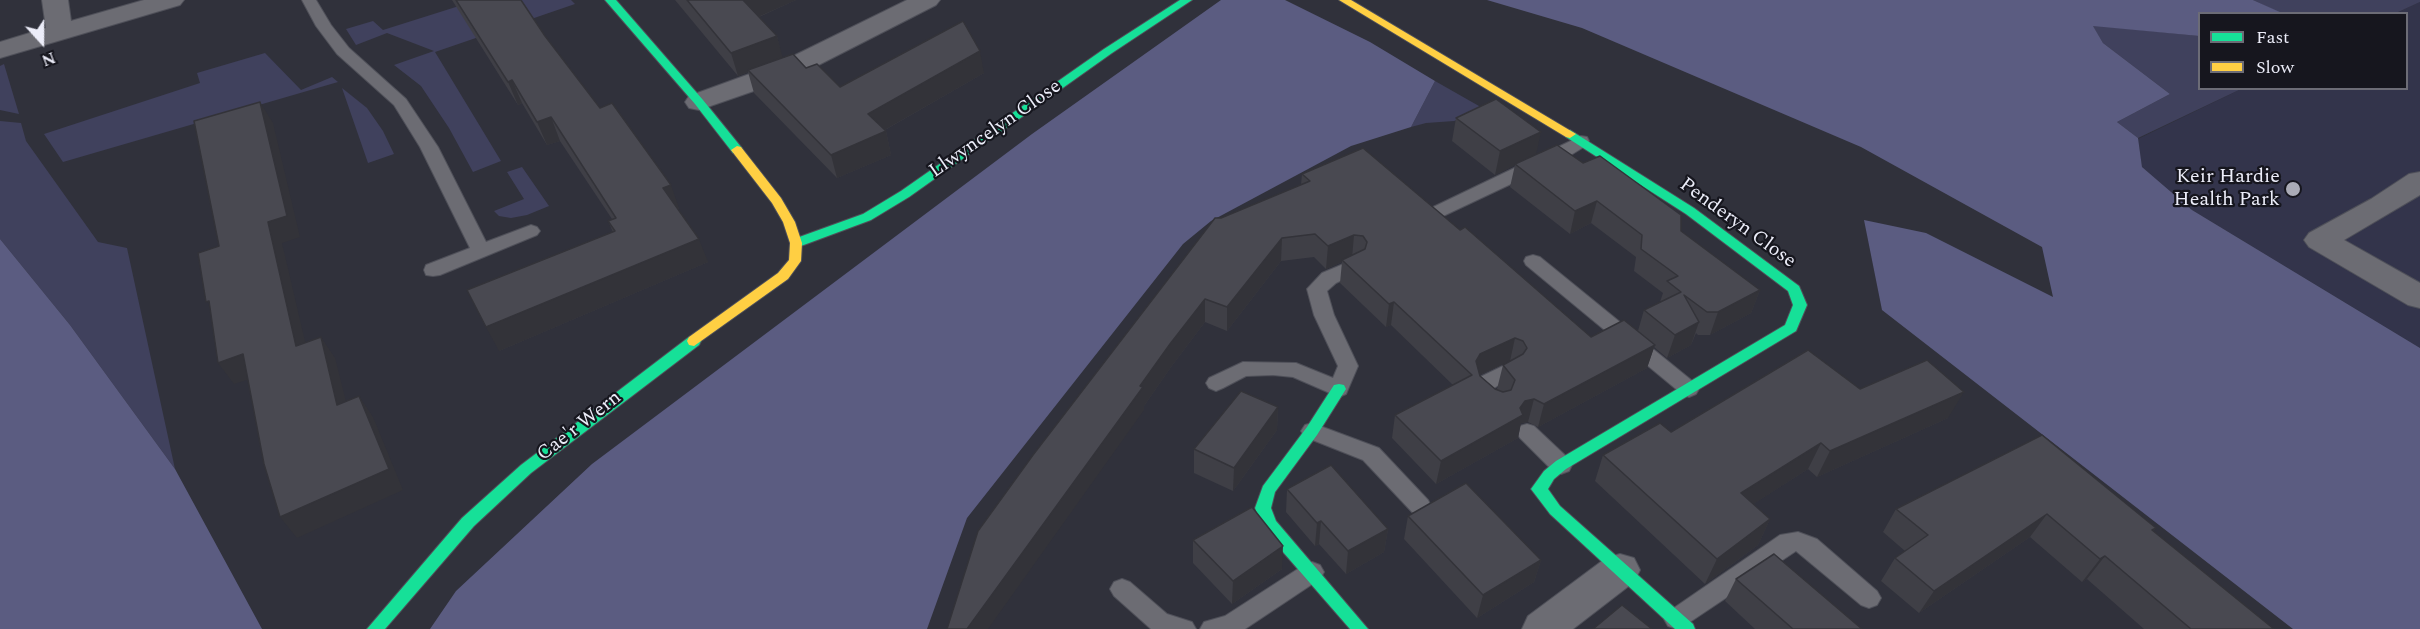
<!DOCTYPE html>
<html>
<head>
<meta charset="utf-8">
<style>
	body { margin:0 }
	#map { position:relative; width:2420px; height:629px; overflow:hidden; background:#30313b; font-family:Spectral,serif }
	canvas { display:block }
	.legend { position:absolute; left:2198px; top:12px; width:210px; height:78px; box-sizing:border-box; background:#16161e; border:2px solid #6c6c76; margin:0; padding:8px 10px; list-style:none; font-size:18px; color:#ecedf9 }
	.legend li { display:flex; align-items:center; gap:12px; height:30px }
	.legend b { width:30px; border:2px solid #6c6c76 }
	.north { position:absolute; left:12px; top:12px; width:60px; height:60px; -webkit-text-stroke:4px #16161e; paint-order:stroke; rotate:159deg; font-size:16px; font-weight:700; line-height:24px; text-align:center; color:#ecedf9 }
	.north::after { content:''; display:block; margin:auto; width:21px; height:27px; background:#ecedf9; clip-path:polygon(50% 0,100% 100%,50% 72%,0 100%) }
</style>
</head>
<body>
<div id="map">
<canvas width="2420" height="629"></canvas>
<ul class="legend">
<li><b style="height:8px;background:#16e098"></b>Fast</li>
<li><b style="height:8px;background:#ffcf43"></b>Slow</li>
</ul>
<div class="north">N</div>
</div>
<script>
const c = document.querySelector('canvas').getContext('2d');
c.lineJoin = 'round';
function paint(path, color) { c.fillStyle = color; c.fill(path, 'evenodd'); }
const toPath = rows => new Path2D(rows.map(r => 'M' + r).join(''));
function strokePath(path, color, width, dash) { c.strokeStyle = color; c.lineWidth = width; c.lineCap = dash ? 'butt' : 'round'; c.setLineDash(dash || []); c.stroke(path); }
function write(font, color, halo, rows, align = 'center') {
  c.font = font + ' Spectral,serif'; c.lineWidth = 4.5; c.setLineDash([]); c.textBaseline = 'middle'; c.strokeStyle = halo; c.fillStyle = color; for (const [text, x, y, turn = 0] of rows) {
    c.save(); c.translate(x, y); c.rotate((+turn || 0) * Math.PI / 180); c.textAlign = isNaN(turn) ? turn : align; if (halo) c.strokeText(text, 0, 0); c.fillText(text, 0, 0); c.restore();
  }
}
const built = toPath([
	[2420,2,2420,348,2192,210,2142,167,2138,139,2241,89,2406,88,2406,14,2396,13]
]);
const green = toPath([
	[478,0,571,0,575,4,435,52,501,161,473,172,449,128,421,86,394,65,434,51,387,33,356,45,346,29,373,21,383,30],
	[2253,0,2420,0,2420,2,2396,13,2282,14],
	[2092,25,2199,36,2200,88,2241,89,2138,138,2117,122,2170,94,2103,43],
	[265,53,301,90,332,77,338,82,63,162,44,134,200,83,197,73],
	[4,64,19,114,0,110,0,66],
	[1435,81,1486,110,1454,121,1426,123,1411,127],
	[342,88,367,108,383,131,394,154,368,163],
	[0,121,21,123,26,141,98,242,127,248,175,469,70,325,0,239],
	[522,167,549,206,527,215,511,218,499,216,494,211,524,199,507,172]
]);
const forest = toPath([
	[1221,0,1285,0,1370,42,1435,81,1411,127,1351,146,1211,221,1183,244,967,518,927,629,430,629,456,591,592,464,1032,134],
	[1487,0,2253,0,2282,13,2200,14,2199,36,2093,26,2103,43,2170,94,2117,122,2138,138,2142,167,2192,210,2420,348,2420,629,2293,629,1882,310,1864,220,1926,233,2053,297,2042,247,1861,147,1582,28],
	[0,239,70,325,175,469,262,629,0,629]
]);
const lane = toPath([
	[302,0,316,0,331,25,349,48,406,99,438,147,486,242,531,225,537,227,540,231,537,235,440,275,433,276,426,275,424,270,426,265,470,248,420,147,394,105,337,54,316,26,302,0],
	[1581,136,1587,137,1589,141,1587,145,1566,158,1439,218,1433,220,1427,218,1424,214,1427,210,1581,136],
	[1533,255,1540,257,1696,384,1699,389,1696,394,1689,397,1682,394,1526,265,1524,261,1526,257,1533,255],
	[1353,260,1360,261,1362,266,1360,271,1336,283,1327,291,1334,315,1358,366,1346,394,1339,397,1293,377,1273,375,1246,376,1223,388,1216,391,1209,388,1206,383,1209,378,1243,362,1296,363,1333,378,1338,366,1314,315,1307,289,1322,273,1353,260],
	[1509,363,1516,365,1519,370,1516,375,1494,388,1504,402,1501,408,1494,410,1487,408,1477,398,1473,384,1476,379,1509,363],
	[1312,423,1379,448,1428,500,1431,506,1428,512,1420,515,1412,512,1363,460,1305,437,1301,431,1305,425,1312,423],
	[1527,424,1534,426,1569,459,1572,465,1569,471,1561,474,1553,471,1520,438,1516,432,1520,426,1527,424],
	[1798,532,1817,539,1877,591,1881,598,1877,605,1869,608,1861,605,1796,551,1684,626,1677,629,1668,626,1664,619,1668,612,1780,535,1798,532],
	[1312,562,1320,565,1324,572,1320,579,1245,629,1200,629,1204,622,1225,616,1304,565,1312,562],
	[1122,579,1130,582,1167,614,1192,622,1196,629,1151,629,1114,596,1110,589,1114,582,1122,579]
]);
const street = toPath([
	[42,0,68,0,71,21,144,0,184,0,180,5,0,58,0,42,46,28,42,0],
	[907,0,940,0,936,5,797,76,699,110,689,108,685,102,689,96,777,64,907,0],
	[2420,172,2420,195,2344,240,2420,283,2420,308,2408,305,2309,247,2304,240,2309,233,2371,199,2409,174,2420,172],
	[1620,554,1634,558,1640,570,1634,582,1573,629,1522,629,1528,616,1606,558,1620,554]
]);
const fast = toPath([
	[605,0,616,0,703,100,741,147,743,150,741,153,733,153,695,104,605,0],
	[1180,0,1192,0,1112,53,909,197,871,220,801,246,791,246,790,243,791,240,863,214,901,191,1104,49,1180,0],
	[1570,130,1694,208,1799,286,1807,305,1796,331,1566,469,1554,479,1548,489,1560,506,1693,624,1695,629,1675,629,1550,514,1531,489,1544,471,1556,461,1785,325,1793,305,1788,291,1686,214,1566,137,1564,134,1570,130],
	[694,336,699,337,701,341,699,345,531,473,474,526,385,629,367,629,462,518,521,465,689,337,694,336],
	[1339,384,1344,385,1346,389,1317,435,1275,492,1271,508,1276,521,1368,629,1350,629,1263,529,1255,508,1263,486,1307,427,1334,385,1339,384]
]);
const slow = toPath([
	[1339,0,1351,0,1576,134,1570,138,1566,137,1339,0],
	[737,146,741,147,781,198,795,222,802,243,801,261,788,279,694,346,689,345,687,341,689,337,778,273,789,260,790,243,783,222,772,203,731,150,737,146]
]);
const wall = toPath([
	[452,0,521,0,545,36,600,108,679,208,678,209,708,262,499,351,613,232,608,221,612,219,560,141,547,145,522,103,518,105],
	[675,0,796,0,759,17,777,36,782,58,806,68,840,87,984,73,885,130,886,131,891,155,837,178,754,93,748,72,738,76],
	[1456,118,1536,154,1583,163,1681,231,1760,290,1751,313,1710,335,1698,335,1696,333,1691,345,1667,358,1654,347,1647,368,1538,427,1528,422,1521,423,1518,438,1436,484,1392,438,1395,415,1453,385,1391,325,1386,327,1340,283,1342,262,1326,269,1314,257,1281,261,1227,331,1205,322,1171,367,1144,406,1144,410,1033,455,1221,218,1301,185,1302,174,1460,230,1591,337,1638,331,1644,310,1660,302,1663,293,1634,271,1636,257,1591,223,1570,234,1510,187,1515,165,1495,175,1452,141],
	[1510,361,1503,365,1497,389,1499,391,1495,389,1480,376,1480,375],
	[1860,389,1948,418,1817,477,1808,469,1753,504,1770,519,1758,545,1705,584,1595,481,1603,455],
	[1278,407,1277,430,1233,491,1194,473,1194,449],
	[2042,435,2156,528,2153,531,2274,629,2144,629,2087,579,2082,582,2030,537,1919,613,1881,581,1895,558,1905,551,1883,532,1896,509],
	[1287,489,1388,529,1384,552,1346,574,1319,544,1315,546,1286,512],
	[1408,516,1541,560,1534,582,1477,618,1404,539],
	[1193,540,1282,569,1232,604,1193,563],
	[1736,579,1862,629,1755,629,1725,601]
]);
const shadedWall = toPath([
	[743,0,796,0,749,21],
	[777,36,783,59,748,70,748,72,738,76,731,53],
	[980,51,984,73,874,136,886,131,891,155,837,178,831,155,868,114],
	[512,80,522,103,518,105,508,82],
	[260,102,273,123,300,237,282,243,311,367,296,346,268,222],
	[551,117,560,141,547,145,537,122],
	[1541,132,1536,155,1495,175,1500,151],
	[671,185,679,208,672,211,663,188],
	[1597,201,1591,223,1570,234,1575,211],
	[1354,235,1352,258,1342,260,1342,262,1326,269,1328,246],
	[1282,238,1281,261,1227,331,1227,307],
	[699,239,708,262,499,351,486,327],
	[1760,290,1751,313,1710,335,1718,312],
	[1205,299,1205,322,1171,367,1144,406,1144,410,988,629,967,629,1170,344],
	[1394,302,1391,325,1386,327,1389,304],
	[1699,322,1691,345,1667,358,1675,335],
	[321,337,335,358,352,426,337,405],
	[1515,338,1510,361,1475,377,1476,361,1480,354],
	[1655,345,1647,368,1538,427,1544,404],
	[243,354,259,376,234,384,218,363],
	[1964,392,1948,418,1817,477,1830,451],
	[359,396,373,417,403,490,297,538,280,517],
	[1534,399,1528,422,1521,423,1518,438,1436,484,1441,461,1520,408,1525,401],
	[1278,407,1277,430,1233,491,1234,468],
	[1821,443,1808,469,1730,519,1741,493],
	[2047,514,2030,537,1919,613,1934,591],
	[1770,519,1758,545,1705,584,1717,559],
	[1321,521,1319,544,1315,546,1317,523],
	[1388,529,1384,552,1346,574,1348,551],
	[1283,546,1282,569,1232,604,1233,581],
	[2105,556,2087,579,2082,582,2100,559],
	[1541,560,1534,582,1477,618,1483,595]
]);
const building = toPath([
	[456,0,521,0,545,36,600,108,612,103,671,185,663,188,699,239,486,327,467,290,615,231,608,221,616,218,551,117,537,122,512,80,508,82,456,0],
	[687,0,743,0,777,36,731,53,687,0],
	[963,21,980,51,868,114,886,131,831,155,748,70,793,54,806,68,817,64,840,87,963,21],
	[1496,99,1541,132,1500,151,1456,118,1496,99],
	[260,102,287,216,268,222,296,346,321,337,337,405,359,396,389,469,280,517,264,464,243,354,218,363,209,301,206,302,198,253,219,246,194,121,260,102],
	[1557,145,1583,163,1600,156,1681,215,1681,231,1760,290,1718,312,1707,312,1684,295,1699,322,1675,335,1644,310,1681,292,1667,281,1678,276,1641,249,1642,235,1597,201,1575,211,1515,164,1557,145],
	[1363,148,1460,230,1465,227,1591,337,1624,320,1655,345,1544,404,1534,399,1525,401,1520,408,1523,415,1441,461,1395,415,1472,375,1394,302,1389,304,1342,260,1365,249,1367,242,1363,236,1354,235,1328,246,1315,234,1282,238,1227,307,1205,299,1170,344,1140,386,1143,387,967,629,947,629,978,531,1033,455,1215,218,1221,218,1310,181,1302,174,1363,148],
	[1515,338,1523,341,1527,348,1523,354,1503,365,1515,380,1511,390,1503,392,1495,389,1480,376,1476,361,1480,354,1515,338],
	[1808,350,1860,389,1927,360,1964,392,1830,451,1821,443,1741,493,1770,519,1717,559,1603,455,1660,423,1671,432,1808,350],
	[1241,391,1278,407,1234,468,1194,449,1241,391],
	[2042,435,2156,528,2152,530,2274,629,2191,629,2105,556,2100,559,2047,514,1934,591,1895,558,1928,535,1896,509,2042,435],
	[1331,465,1388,529,1348,551,1321,521,1317,523,1287,489,1331,465],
	[1466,483,1541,560,1483,595,1408,516,1466,483],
	[1252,507,1283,546,1233,581,1193,540,1252,507],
	[1774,554,1862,629,1793,629,1736,579,1774,554],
	[1622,605,1652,629,1593,629,1622,605]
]);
const markers = [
	[2293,189,8,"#aaabb6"]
];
const streetNames = [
	["Llwyncelyn Close",996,130,-35],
	["Penderyn Close",1737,224,36],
	["Cae'r Wern",580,427,-38]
];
const poiNames = [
	["Keir Hardie",2280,178],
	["Health Park",2280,201]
];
paint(built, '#33344b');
paint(green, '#40415d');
paint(forest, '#5b5c81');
strokePath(lane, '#4f5059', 2);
strokePath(street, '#4f5059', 2);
strokePath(fast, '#4f5059', 2);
strokePath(slow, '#4f5059', 2);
paint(lane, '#6c6c73');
paint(street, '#6c6c73');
paint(fast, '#16e098');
paint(slow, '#ffcf43');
paint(wall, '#3f3f46');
paint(shadedWall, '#333339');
paint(building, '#494951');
strokePath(building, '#333339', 1.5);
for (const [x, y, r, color] of markers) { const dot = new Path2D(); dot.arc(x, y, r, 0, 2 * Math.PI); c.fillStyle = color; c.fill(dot); strokePath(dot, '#16161e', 2); }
write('20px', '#ecedf9', '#16161e', streetNames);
write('20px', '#ecedf9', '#16161e', poiNames, 'right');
</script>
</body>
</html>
